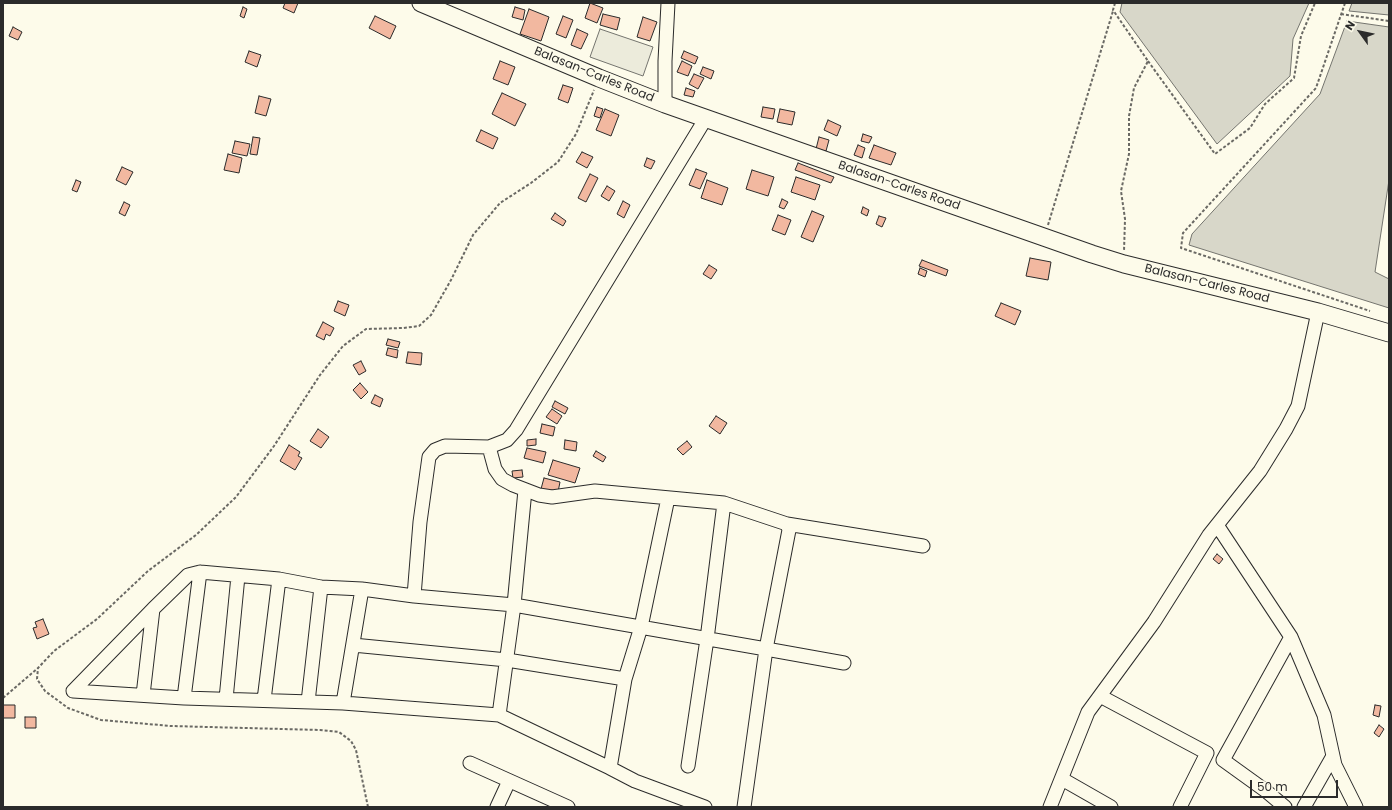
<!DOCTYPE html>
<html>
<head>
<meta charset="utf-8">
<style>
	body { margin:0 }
	#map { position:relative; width:1392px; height:810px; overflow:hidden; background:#fdfbea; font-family:Poppins,sans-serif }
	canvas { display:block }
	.frame { position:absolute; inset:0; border:4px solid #2b2b2b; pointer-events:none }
	.north { position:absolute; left:1340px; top:12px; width:40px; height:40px; -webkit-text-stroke:3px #fdfbea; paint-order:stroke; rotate:303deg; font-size:11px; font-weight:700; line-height:16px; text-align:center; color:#2b2b2b }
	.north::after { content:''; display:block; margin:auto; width:14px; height:18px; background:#2b2b2b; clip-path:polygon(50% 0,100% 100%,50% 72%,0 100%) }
	.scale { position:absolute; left:1250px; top:780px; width:88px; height:18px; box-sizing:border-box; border:2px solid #2b2b2b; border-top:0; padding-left:5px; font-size:12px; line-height:14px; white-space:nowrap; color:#2b2b2b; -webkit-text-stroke:3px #fdfbea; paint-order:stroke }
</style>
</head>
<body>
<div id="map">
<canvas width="1392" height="810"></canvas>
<div class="frame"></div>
<div class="north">N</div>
<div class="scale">50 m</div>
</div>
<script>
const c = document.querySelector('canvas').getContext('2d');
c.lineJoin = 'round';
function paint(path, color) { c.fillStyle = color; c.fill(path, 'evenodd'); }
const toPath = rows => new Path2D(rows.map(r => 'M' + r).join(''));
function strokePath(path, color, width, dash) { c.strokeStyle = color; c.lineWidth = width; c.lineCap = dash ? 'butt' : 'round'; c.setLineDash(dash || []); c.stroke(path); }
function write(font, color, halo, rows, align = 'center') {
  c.font = font + ' Poppins,sans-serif'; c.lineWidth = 3; c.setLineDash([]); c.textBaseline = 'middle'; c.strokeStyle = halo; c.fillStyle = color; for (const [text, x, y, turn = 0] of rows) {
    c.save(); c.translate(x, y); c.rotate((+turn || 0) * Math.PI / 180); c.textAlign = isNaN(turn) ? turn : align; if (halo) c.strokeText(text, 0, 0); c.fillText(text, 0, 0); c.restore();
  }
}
const green = toPath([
	[600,29,653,47,643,76,590,57,600,29]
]);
const water = toPath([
	[1122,3,1309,3,1293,39,1290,76,1217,144,1120,12,1122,3],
	[1352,3,1389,3,1389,15,1349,11,1352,3],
	[1347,21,1389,27,1389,180,1375,272,1389,279,1389,308,1189,245,1192,234,1320,94,1347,21]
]);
const building = toPath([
	[285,3,298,3,294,13,283,8,285,3],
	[590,3,603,8,597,23,585,18,590,3],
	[243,7,247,9,244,18,240,16,243,7],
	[515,7,525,10,523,20,512,17,515,7],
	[529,9,549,17,541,41,520,34,529,9],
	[603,14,620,18,617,30,600,25,603,14],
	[375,16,396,26,390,39,369,28,375,16],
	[563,16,573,20,566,38,556,34,563,16],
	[643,17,657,22,650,41,637,37,643,17],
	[13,27,22,32,18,40,9,36,13,27],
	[577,29,588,34,581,49,571,45,577,29],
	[249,51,261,55,257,67,245,62,249,51],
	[684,51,698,57,695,64,681,58,684,51],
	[500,61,515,67,508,85,493,79,500,61],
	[682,61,692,66,688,76,677,72,682,61],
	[703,67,714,71,711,79,700,74,703,67],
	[694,74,704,78,698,89,689,84,694,74],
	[563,85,573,88,568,103,558,99,563,85],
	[686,88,695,91,693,97,684,95,686,88],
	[502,93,526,104,515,126,492,114,502,93],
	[259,96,271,99,266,116,255,113,259,96],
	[597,107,603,109,600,118,594,116,597,107],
	[763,107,775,109,773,119,761,117,763,107],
	[605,109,619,115,611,136,596,130,605,109],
	[780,109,795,112,792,125,777,122,780,109],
	[828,120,841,126,837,136,824,130,828,120],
	[481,130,498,138,493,149,476,141,481,130],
	[863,134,872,137,869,143,861,141,863,134],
	[253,137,260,138,257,155,250,154,253,137],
	[819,137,829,140,826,151,816,149,819,137],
	[235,141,250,144,247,156,232,153,235,141],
	[858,145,865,148,862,158,854,155,858,145],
	[874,145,896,153,891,165,869,158,874,145],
	[582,152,593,157,587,168,576,162,582,152],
	[228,154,242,158,239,173,224,170,228,154],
	[647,158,655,161,651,169,644,166,647,158],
	[798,163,834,177,831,183,795,170,798,163],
	[122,167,133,172,126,185,116,180,122,167],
	[696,169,707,173,700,189,689,185,696,169],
	[752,170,774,177,768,196,746,189,752,170],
	[590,174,598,178,586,202,578,198,590,174],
	[796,177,820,185,815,200,791,192,796,177],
	[76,180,81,182,77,192,72,190,76,180],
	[707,180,728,188,722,205,701,198,707,180],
	[607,186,615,191,609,201,601,196,607,186],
	[782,199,788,202,784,209,779,207,782,199],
	[623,201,630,205,624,218,617,214,623,201],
	[124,202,130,205,125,216,119,213,124,202],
	[863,207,869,210,867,216,861,213,863,207],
	[812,211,824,216,813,242,801,237,812,211],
	[555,213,566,221,563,226,551,219,555,213],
	[778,215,791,220,785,235,772,230,778,215],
	[879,216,886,218,882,227,876,224,879,216],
	[1030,258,1051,262,1048,280,1026,276,1030,258],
	[922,260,948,270,946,276,919,266,922,260],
	[709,265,717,270,711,279,703,274,709,265],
	[920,268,927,271,925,277,918,274,920,268],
	[338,301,349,305,345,316,334,311,338,301],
	[1001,303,1021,311,1015,325,995,316,1001,303],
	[323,322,334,328,330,336,326,334,324,340,316,336,323,322],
	[388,339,400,342,398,348,386,345,388,339],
	[388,348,398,350,397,358,386,355,388,348],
	[408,352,422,353,421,365,406,363,408,352],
	[361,361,366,371,359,375,353,365,361,361],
	[360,383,368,392,361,399,353,390,360,383],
	[375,395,383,399,380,407,371,403,375,395],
	[555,401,568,408,565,414,552,407,555,401],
	[552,409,562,416,557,424,546,417,552,409],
	[716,416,727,423,720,434,709,426,716,416],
	[542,424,555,427,553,436,540,433,542,424],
	[318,429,329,437,321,448,310,441,318,429],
	[536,439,536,445,527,446,527,440,536,439],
	[565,440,577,442,576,451,564,449,565,440],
	[687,441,692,447,683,455,677,449,687,441],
	[289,445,300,452,298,456,302,458,295,470,280,461,289,445],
	[527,448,546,452,543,463,524,458,527,448],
	[596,451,606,457,603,462,593,456,596,451],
	[553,460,580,468,575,483,548,475,553,460],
	[522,470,523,477,513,478,512,471,522,470],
	[544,478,560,482,558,492,541,489,544,478],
	[1217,554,1223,559,1219,564,1213,559,1217,554],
	[43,619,49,634,37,639,33,628,37,627,35,622,43,619],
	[3,705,15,705,15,718,3,718,3,705],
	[1375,705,1381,706,1379,717,1373,715,1375,705],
	[25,717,36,717,36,728,25,728,25,717],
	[1379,725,1384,729,1379,737,1374,733,1379,725]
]);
const path = toPath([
	[1115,3,1113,10,1148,61,1134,88,1129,116,1129,154,1121,191,1125,219,1124,251],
	[1345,3,1316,88,1183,233,1181,248,1370,311],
	[1341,14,1389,21],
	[1148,61,1215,154,1250,128,1265,104,1294,78,1301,36,1315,3],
	[1048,225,1113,11],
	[3,698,38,668],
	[368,807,356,750,351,741,339,732,320,730,171,726,101,720,68,708,45,691,37,679,38,668,54,651,97,619,148,571,196,535,236,497,274,446,320,375,343,346,366,329,403,328,419,326,431,315,451,280,473,235,500,203,531,183,558,162,576,134,594,90]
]);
const minor = toPath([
	[665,104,665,61,668,3],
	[489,447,495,469,502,479,513,485,539,495,552,497,595,491,724,503,787,524,789,530,766,649,514,605,525,490],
	[668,498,641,627,625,679,610,768,635,781,705,807],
	[787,524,923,546],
	[1217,525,1291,637,1324,715,1335,765,1356,807],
	[353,645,507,660,625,679],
	[73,691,153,609,188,575,200,572,279,579,321,587,362,589,414,596,420,522,429,457,435,450,445,446,489,447,507,440,516,430,706,118],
	[73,691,184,698,343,703,499,715,514,605,414,596],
	[143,695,153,609],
	[1100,696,1207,753,1180,807],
	[184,698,200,572],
	[226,699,238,576],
	[264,700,279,579],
	[308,702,321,587],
	[343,703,362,589],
	[499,715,610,768],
	[470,763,568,807],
	[688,766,707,639,724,503],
	[1062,779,1111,807],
	[497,807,509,781],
	[744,807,766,649,844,663],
	[1050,807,1088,712,1154,622,1209,535,1260,471,1286,429,1298,406,1318,312],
	[1285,807,1266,791,1223,760,1291,637],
	[1304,807,1333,756]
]);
const major = toPath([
	[421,3,599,78,665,104,1092,254,1124,264,1318,312,1389,333]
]);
const streetNames = [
	["Balasan-Carles Road",594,75,22],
	["Balasan-Carles Road",899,186,19],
	["Balasan-Carles Road",1207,284,14]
];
paint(green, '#ecebdb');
strokePath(green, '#74746e', 1);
paint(water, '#d8d7c9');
strokePath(water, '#74746e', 1);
paint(building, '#f2b8a0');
strokePath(building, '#2b2b2b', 1);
strokePath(minor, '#2b2b2b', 15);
strokePath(major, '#2b2b2b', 19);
strokePath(path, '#6a6964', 2, [3, 2]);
strokePath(minor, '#fdfbea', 13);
strokePath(major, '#fdfbea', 17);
write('12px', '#2b2b2b', '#fdfbea', streetNames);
</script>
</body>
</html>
